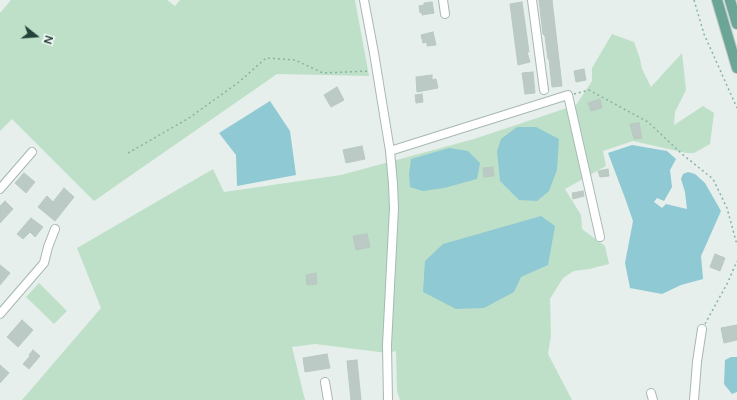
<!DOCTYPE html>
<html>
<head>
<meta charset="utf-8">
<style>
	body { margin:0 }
	#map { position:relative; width:737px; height:400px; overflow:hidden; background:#e6efeb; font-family:Figtree,sans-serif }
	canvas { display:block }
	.north { position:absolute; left:16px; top:16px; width:40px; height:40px; -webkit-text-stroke:3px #f7fbf9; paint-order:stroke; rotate:107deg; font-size:11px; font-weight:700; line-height:16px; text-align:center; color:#24423a }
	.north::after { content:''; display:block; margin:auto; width:14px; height:18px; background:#24423a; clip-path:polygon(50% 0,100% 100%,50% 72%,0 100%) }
</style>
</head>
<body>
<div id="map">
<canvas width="737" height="400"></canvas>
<div class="north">N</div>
</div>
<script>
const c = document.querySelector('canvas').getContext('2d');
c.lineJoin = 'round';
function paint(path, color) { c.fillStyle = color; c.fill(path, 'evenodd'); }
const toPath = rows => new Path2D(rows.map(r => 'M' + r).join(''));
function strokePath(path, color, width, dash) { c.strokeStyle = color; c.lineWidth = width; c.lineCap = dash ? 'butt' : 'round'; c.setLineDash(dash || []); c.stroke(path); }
const green = toPath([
	[11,0,167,0,175,6,180,0,355,0,369,76,277,74,94,201,12,119,0,131,0,13],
	[612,34,634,42,640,59,642,69,651,87,682,53,686,90,675,112,674,125,703,106,714,113,710,144,694,153,686,153,633,141,603,151,606,166,565,189,581,215,582,229,605,246,609,264,589,269,574,271,563,278,550,299,551,335,548,354,572,400,400,400,397,391,396,351,387,353,315,344,292,347,305,400,22,400,101,308,77,248,213,169,224,192,341,175,474,139,576,105,592,81,592,68],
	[39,283,67,311,54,324,26,297]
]);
const water = toPath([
	[270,101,290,131,296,175,237,186,236,155,219,133],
	[517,127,536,127,559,139,557,170,549,191,537,201,519,200,500,181,497,151,501,139],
	[632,145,667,151,676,159,670,170,672,187,664,201,657,198,654,202,662,208,666,204,687,209,685,192,681,179,683,174,688,172,695,174,705,183,721,211,701,256,703,279,681,285,662,294,630,288,625,263,633,221,625,198,608,153],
	[449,148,468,151,480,163,477,179,444,188,423,191,410,187,409,174,411,159],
	[541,216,555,226,548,265,521,277,514,292,484,308,456,309,423,292,425,261,443,244],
	[731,357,737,357,737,392,732,394,724,384,725,360]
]);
const building = toPath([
	[539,0,552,0,562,86,552,87,549,59,548,59,545,36,543,34,539,0],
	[432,2,434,13,422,15,422,12,420,13,419,6,424,5,424,3,432,2],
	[522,2,529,52,527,52,530,62,518,65,510,4,522,2],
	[433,32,436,45,427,46,427,42,423,43,421,35,433,32],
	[584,69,586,80,576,82,574,71,584,69],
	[533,72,535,93,525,94,522,73,533,72],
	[432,75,432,80,436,79,438,88,417,92,416,77,432,75],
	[337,87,344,100,331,107,324,95,337,87],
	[422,94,423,102,416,103,415,95,422,94],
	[600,99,602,108,591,111,588,103,600,99],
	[639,123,642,138,634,139,630,124,639,123],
	[362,146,365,159,346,163,343,150,362,146],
	[493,167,494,176,484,177,483,168,493,167],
	[608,169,609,176,600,177,598,171,608,169],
	[24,173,35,182,26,193,15,183,24,173],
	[64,188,74,197,55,221,38,207,47,196,53,202,64,188],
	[583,191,584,196,573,199,572,193,583,191],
	[5,201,13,209,0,223,0,206,5,201],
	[31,218,43,227,35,237,30,232,23,239,17,234,31,218],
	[367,234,370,247,356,250,353,236,367,234],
	[715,254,725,258,720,271,710,267,715,254],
	[0,265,10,273,0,285,0,265],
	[316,273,317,284,307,285,306,275,316,273],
	[22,320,33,330,18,347,7,337,22,320],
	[737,325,737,340,724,343,721,328,737,325],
	[33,350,40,356,29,369,23,364,30,356,29,355,33,350],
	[327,354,330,368,305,372,303,358,327,354],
	[357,360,361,400,351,400,347,361,357,360],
	[0,365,9,373,0,383,0,365]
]);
const path = toPath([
	[694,0,704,34,737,108],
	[574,94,589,90,648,122,682,154,713,179,727,208,737,245],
	[128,153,189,118,239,82,266,58,295,60,323,73,370,71],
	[705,324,728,282,737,261]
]);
const minor = toPath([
	[364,0,374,53,390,151,393,184,394,208,387,345,388,400],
	[443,0,445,14],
	[532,0,544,90],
	[390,151,568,95,600,237],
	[0,189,32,152],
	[0,314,44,263,48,247,55,229],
	[325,382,328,400],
	[651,393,653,400],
	[694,400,697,362,702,329]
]);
const major = toPath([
	[717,0,737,68],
	[730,0,737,24]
]);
paint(green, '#bfe0c8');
paint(water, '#8ec9d4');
paint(building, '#bbcac4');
strokePath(building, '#b8c9c2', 1);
strokePath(minor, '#a8b8b2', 10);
strokePath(major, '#c2cac8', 12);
strokePath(path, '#86b3a5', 1.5, [2, 3]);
strokePath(minor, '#fff', 8);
strokePath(major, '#6aa596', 10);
</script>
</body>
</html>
